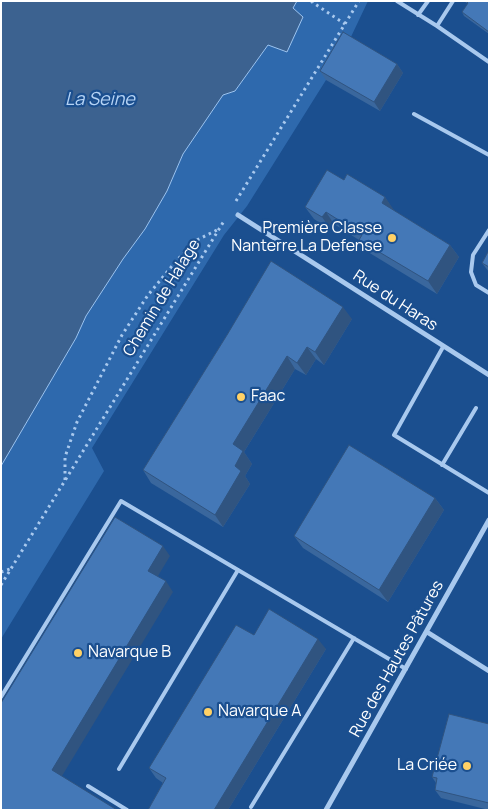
<!DOCTYPE html>
<html>
<head>
<meta charset="utf-8">
<style>
	body { margin:0 }
	#map { position:relative; width:490px; height:811px; overflow:hidden; background:#1b4f8f; font-family:Manrope,sans-serif }
	canvas { display:block }
	.frame { position:absolute; inset:0; border:2px solid #fff; pointer-events:none }
</style>
</head>
<body>
<div id="map">
<canvas width="490" height="811"></canvas>
<div class="frame"></div>
</div>
<script>
const c = document.querySelector('canvas').getContext('2d');
c.lineJoin = 'round';
function paint(path, color) { c.fillStyle = color; c.fill(path, 'evenodd'); }
const toPath = rows => new Path2D(rows.map(r => 'M' + r).join(''));
function strokePath(path, color, width, dash) { c.strokeStyle = color; c.lineWidth = width; c.lineCap = dash ? 'butt' : 'round'; c.setLineDash(dash || []); c.stroke(path); }
function write(font, color, halo, rows, align = 'center') {
  c.font = font + ' Manrope,sans-serif'; c.lineWidth = 4.5; c.setLineDash([]); c.textBaseline = 'middle'; c.strokeStyle = halo; c.fillStyle = color; for (const [text, x, y, turn = 0] of rows) {
    c.save(); c.translate(x, y); c.rotate((+turn || 0) * Math.PI / 180); c.textAlign = isNaN(turn) ? turn : align; if (halo) c.strokeText(text, 0, 0); c.fillText(text, 0, 0); c.restore();
  }
}
const green = toPath([
	[297,1,368,1,349,41,326,80,247,206,224,235,92,448,104,471,1,639,1,466,76,338,86,316,123,259,145,229,167,191,183,154,223,95,235,91,269,44,286,52,293,8]
]);
const water = toPath([
	[1,1,297,1,293,8,303,17,287,52,268,45,235,91,223,95,183,154,167,191,145,229,123,259,86,316,76,338,1,466,1,1]
]);
const path = toPath([
	[313,1,312,2,345,24],
	[236,201,359,1],
	[65,480,65,457,77,422,122,335,148,295,177,260,197,240,217,230],
	[1,572,10,569],
	[1,585,224,221]
]);
const service = toPath([
	[397,1,437,26,489,62],
	[418,15,428,1],
	[437,26,453,1],
	[414,114,489,155],
	[489,230,473,255,471,272,476,285,489,293],
	[443,347,394,435,489,493],
	[442,465,476,408],
	[1,697,121,501,406,669],
	[119,769,238,570],
	[88,786,127,810],
	[251,807,354,638]
]);
const minor = toPath([
	[238,215,489,375],
	[427,632,489,671],
	[326,810,489,520]
]);
const wall = toPath([
	[464,1,489,1,489,34,464,16,462,12,468,4],
	[397,64,403,73,380,111,326,80,320,71],
	[344,180,385,197,393,210,450,245,459,257,437,294,368,252,359,240,334,224,331,230,314,219,305,207],
	[489,250,489,272,482,263],
	[352,319,324,365,316,359,306,375,295,369,244,452,252,464,245,476,250,484,223,527,151,483,143,470,227,335],
	[435,498,444,510,388,602,303,548,294,536],
	[254,635,326,649,228,810,148,810,163,783,156,778,149,768],
	[489,724,489,810,441,798,435,790,436,783,432,777]
]);
const shadedWall = toPath([
	[397,64,403,73,380,111,374,102],
	[385,197,394,210,390,215,382,203],
	[326,212,334,224,331,230,322,217],
	[450,245,459,257,437,294,428,281],
	[343,307,352,319,324,365,315,352],
	[307,347,316,359,306,375,297,363],
	[287,356,295,369,244,452,252,464,245,476,250,484,223,527,215,515,235,466,233,444],
	[435,498,444,510,388,602,379,590],
	[163,546,170,556,155,581,148,571],
	[166,581,173,592,59,781,52,770],
	[318,639,326,649,228,810,214,810]
]);
const building = toPath([
	[466,1,489,1,489,32,462,12,468,3,466,1],
	[343,32,397,64,374,102,320,71,343,32],
	[327,170,344,180,347,174,385,197,382,203,450,245,428,281,359,240,362,235,326,212,322,217,305,207,327,170],
	[489,250,489,267,482,263,489,250],
	[271,261,343,307,315,352,307,347,297,363,287,356,233,444,243,451,235,466,241,471,215,515,143,470,227,335,271,261],
	[349,445,435,498,379,590,294,536,349,445],
	[115,517,163,546,148,571,166,581,52,770,117,810,1,810,1,703,115,517],
	[269,609,318,639,214,810,148,810,166,778,149,768,236,625,254,635,269,609],
	[449,714,489,724,489,803,435,790,437,778,432,777,449,714]
]);
const markers = [
	[392,238,5,"#ffd166"],
	[241,397,5,"#ffd166"],
	[78,653,5,"#ffd166"],
	[208,712,5,"#ffd166"],
	[467,766,5,"#ffd166"]
];
const poiNames = [
	["Première Classe",382,229,"right"],
	["Nanterre La Defense",382,247,"right"],
	["Faac",251,397],
	["Navarque B",88,653],
	["Navarque A",218,712],
	["La Criée",457,766,"right"]
];
const streetNames = [
	["Chemin de Halage",162,298,-59],
	["Rue du Haras",395,301,33],
	["Rue des Hautes Pâtures",397,659,-61]
];
const waterNames = [
	["La Seine",100,100]
];
paint(green, '#2e69ad');
paint(water, '#3c6290');
strokePath(water, '#9cc4f0', 1);
strokePath(path, '#a9c9ee', 3, [2.5, 4]);
strokePath(service, '#a9c9ee', 4);
strokePath(minor, '#a9c9ee', 5);
paint(wall, '#3a679d');
paint(shadedWall, '#305480');
paint(building, '#4478b7');
strokePath(building, '#305480', 1);
for (const [x, y, r, color] of markers) { const dot = new Path2D(); dot.arc(x, y, r, 0, 2 * Math.PI); c.fillStyle = color; c.fill(dot); strokePath(dot, '#1b4f8f', 2); }
write('16px', '#fff', '#1b4f8f', poiNames, 'left');
write('16px', '#fff', '#1b4f8f', streetNames);
write('italic 18px', '#b5d3f5', '#1b4f8f', waterNames);
</script>
</body>
</html>
